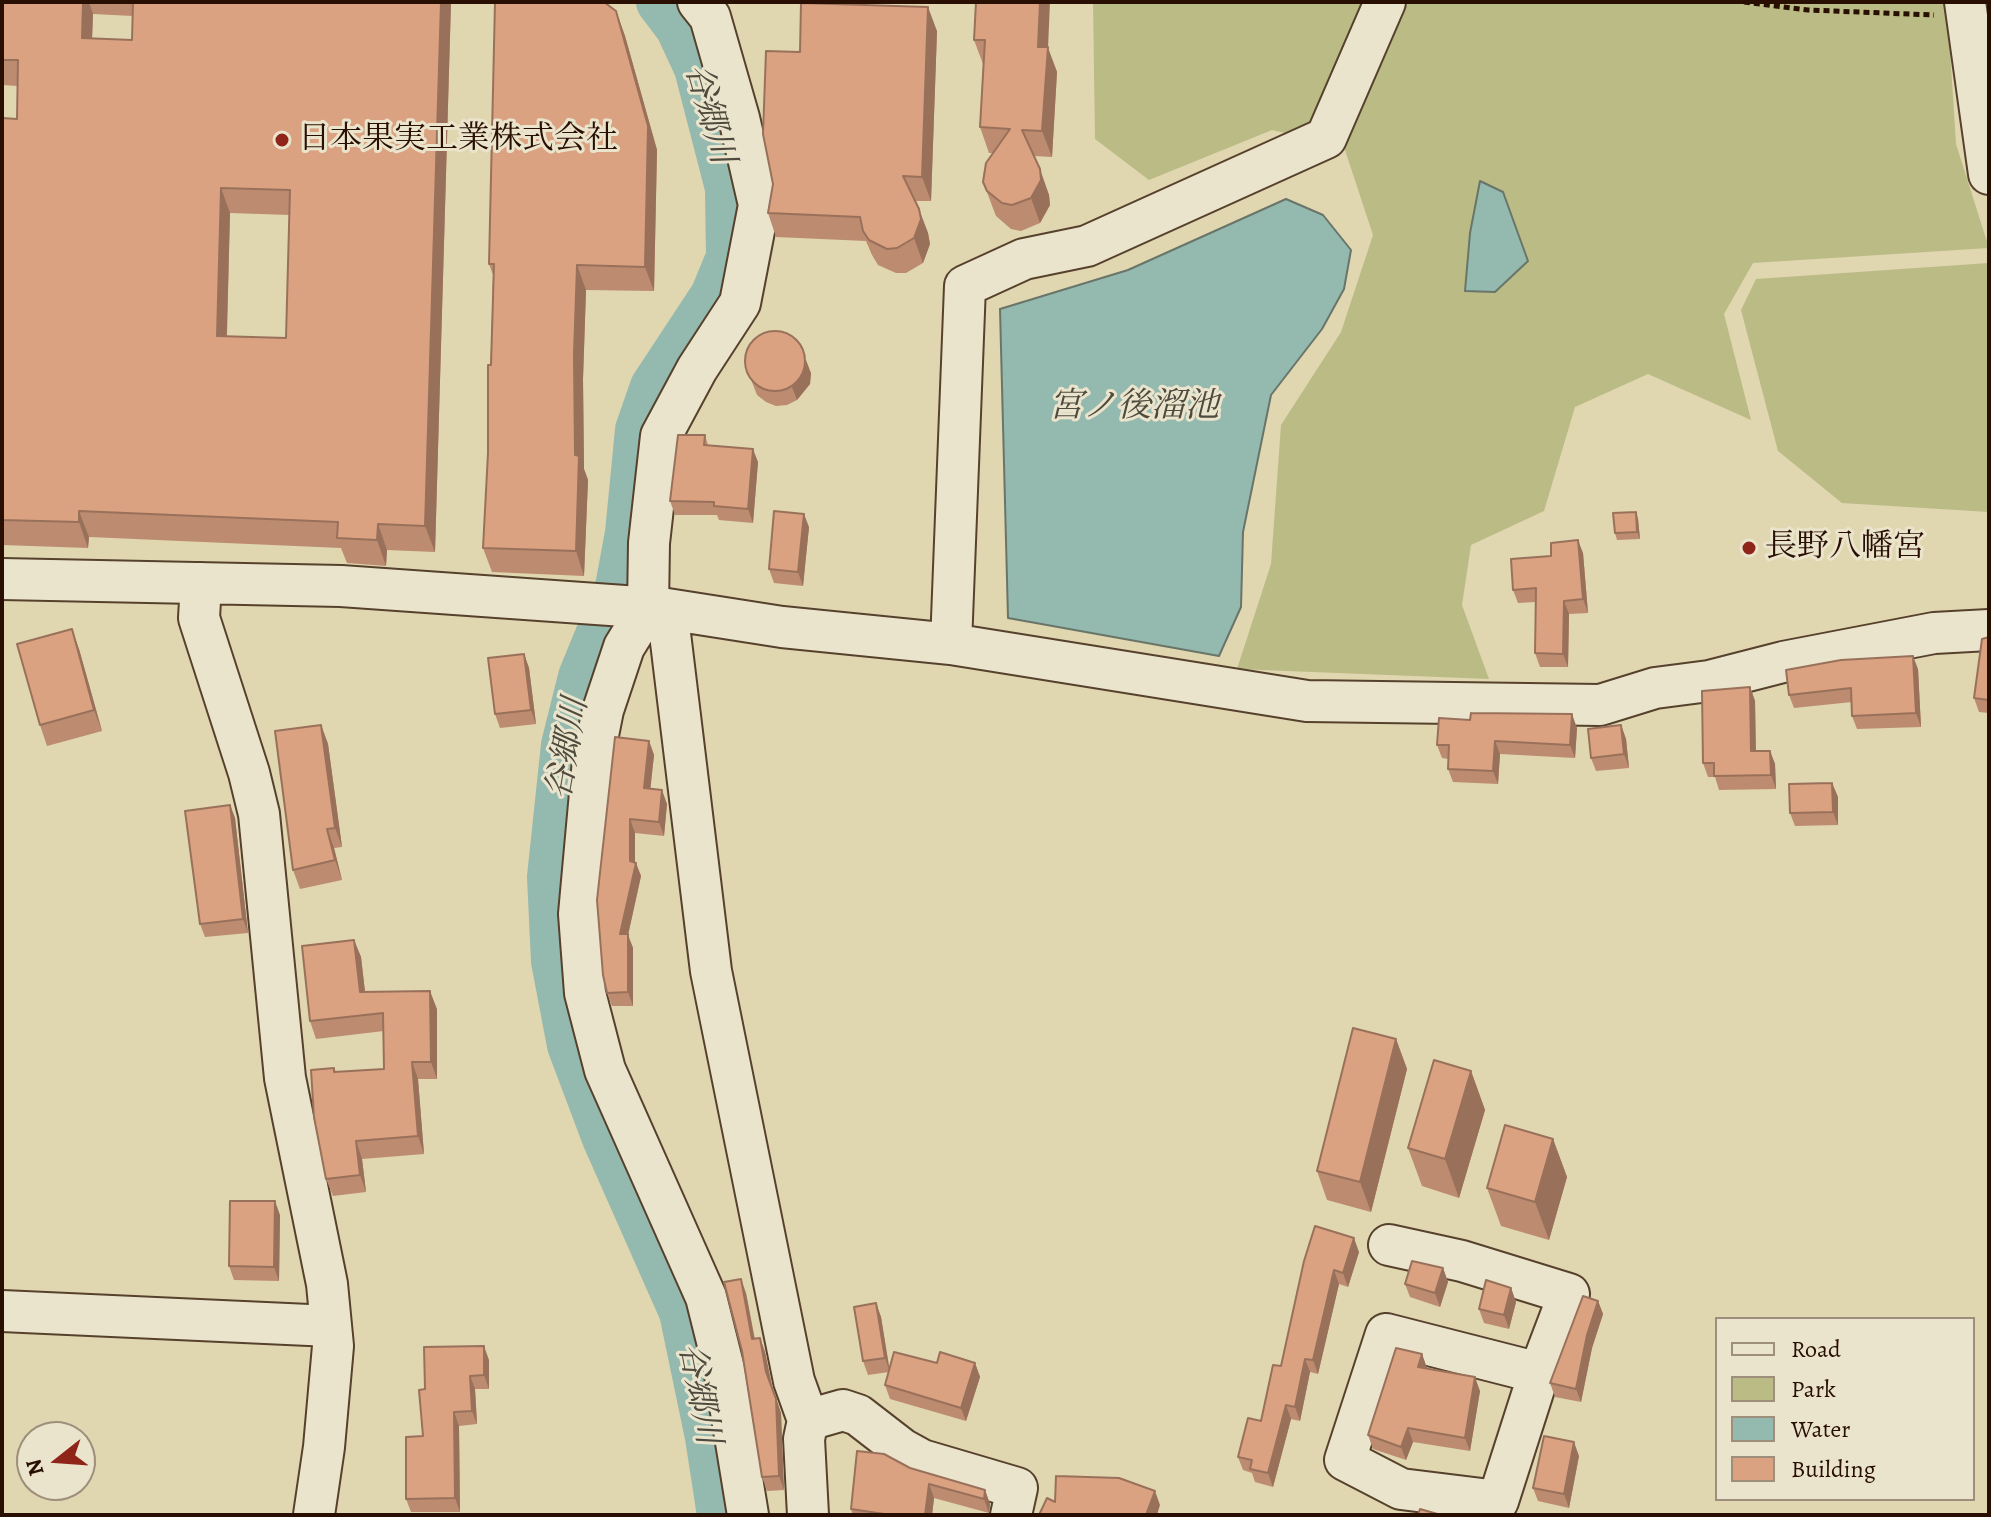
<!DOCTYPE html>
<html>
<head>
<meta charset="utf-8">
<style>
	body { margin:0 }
	#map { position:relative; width:1991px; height:1517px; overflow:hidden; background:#e0d6b0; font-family:Alegreya,serif }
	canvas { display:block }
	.frame { position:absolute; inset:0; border:4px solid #280f01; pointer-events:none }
	.legend { position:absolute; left:1715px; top:1317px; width:260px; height:184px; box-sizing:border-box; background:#ebe4cc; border:2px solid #9d8f7b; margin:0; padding:10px 14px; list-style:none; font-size:24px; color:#280f01 }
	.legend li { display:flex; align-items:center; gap:16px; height:40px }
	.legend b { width:40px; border:2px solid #9d8f7b }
	.north { position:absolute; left:16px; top:1421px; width:80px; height:80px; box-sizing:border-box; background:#ebe4cc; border:2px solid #9d8f7b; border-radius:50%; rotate:253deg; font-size:22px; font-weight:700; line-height:32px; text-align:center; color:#280f01 }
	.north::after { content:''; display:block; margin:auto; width:28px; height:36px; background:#8f2418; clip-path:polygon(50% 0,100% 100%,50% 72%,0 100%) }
</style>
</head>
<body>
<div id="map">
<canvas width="1991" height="1517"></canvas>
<div class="frame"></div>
<ul class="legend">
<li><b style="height:10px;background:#ebe4cc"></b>Road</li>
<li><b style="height:22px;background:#bbbb86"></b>Park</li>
<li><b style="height:22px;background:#94b9af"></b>Water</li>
<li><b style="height:22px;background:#dba282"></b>Building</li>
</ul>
<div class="north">N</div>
</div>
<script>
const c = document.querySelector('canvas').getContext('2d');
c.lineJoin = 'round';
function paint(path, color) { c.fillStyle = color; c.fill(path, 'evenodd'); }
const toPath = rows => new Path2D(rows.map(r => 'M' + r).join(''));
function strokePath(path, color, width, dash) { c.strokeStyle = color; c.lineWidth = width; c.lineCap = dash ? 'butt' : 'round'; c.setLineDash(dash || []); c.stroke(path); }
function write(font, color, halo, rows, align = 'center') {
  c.font = font + ' Alegreya,"Noto Serif JP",serif'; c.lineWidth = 6; c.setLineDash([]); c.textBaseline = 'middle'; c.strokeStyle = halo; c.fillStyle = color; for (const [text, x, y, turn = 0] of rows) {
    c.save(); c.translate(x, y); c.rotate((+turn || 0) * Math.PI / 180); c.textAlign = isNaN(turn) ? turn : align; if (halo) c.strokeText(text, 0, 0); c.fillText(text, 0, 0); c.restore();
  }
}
const green = toPath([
	[1093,2,1947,2,1956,144,1989,248,1753,263,1724,314,1751,420,1648,374,1575,407,1544,511,1471,545,1462,605,1489,679,1237,669,1271,564,1281,425,1341,332,1373,235,1344,147,1272,130,1149,180,1095,139],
	[1989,263,1989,512,1842,503,1778,451,1741,310,1756,279]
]);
const water = toPath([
	[1480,181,1503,192,1528,261,1495,292,1465,291,1470,233,1480,181],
	[1286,199,1323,215,1351,250,1344,289,1322,329,1271,395,1243,532,1241,607,1219,656,1008,618,1000,309,1128,270,1286,199]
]);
const river = toPath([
	[660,2,679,27,698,68,729,188,730,257,714,296,654,387,639,430,629,533,619,587,582,677,565,745,551,877,555,961,571,1045,606,1138,683,1312,709,1437,721,1515]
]);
const path = toPath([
	[1744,2,1808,10,1934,15]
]);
const minor = toPath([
	[698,2,710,17,739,118,759,205,740,303,697,369,661,436,649,543,648,608,624,647,603,710,593,760,579,914,585,993,605,1070,706,1297,724,1369,748,1515],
	[1965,2,1989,174],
	[2,579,341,586,667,609,782,627,951,644,1307,701,1600,705,1655,688,1709,681,1783,662,1934,633,1989,630],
	[201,583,199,618,249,773,259,814,285,1078,327,1284,333,1346,324,1447,314,1515],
	[667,609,711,971,794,1381,808,1420],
	[951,644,965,286,1024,259,1087,246,1326,138,1385,2],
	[1389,1245,1462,1261,1569,1294,1539,1373],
	[2,1311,331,1326],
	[1386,1334,1539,1373,1498,1501,1401,1489,1345,1460,1386,1334],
	[808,1515,804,1439,808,1420,843,1410,858,1415,902,1449,922,1460,1017,1488,1011,1515]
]);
const wall = toPath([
	[2,2,451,2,435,552,387,550,386,566,347,563,341,548,89,537,88,548,2,545,2,118,17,119,18,86,2,85],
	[93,14,133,16,132,40,92,39],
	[230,213,290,215,286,338,227,336],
	[976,2,1048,48,1057,72,1052,157,1034,156,1049,195,1050,205,1040,223,1021,231,1011,229,996,216,983,182,993,153,989,153,980,127,983,64,974,40],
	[616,11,625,36,657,150,654,291,586,290,583,379,584,469,588,480,584,576,492,572,483,548,488,453,493,275,489,264],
	[937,31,931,201,915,201,928,233,930,244,923,263,906,273,896,273,878,265,872,255,866,241,776,237,768,213,800,52],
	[744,361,811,373,810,384,797,400,787,405,776,406,766,402,757,395],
	[705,435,708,445,758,462,753,523,719,520,717,515,675,515,670,501],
	[1636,512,1638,519,1640,539,1617,540,1615,533],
	[809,527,803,586,774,583,769,569],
	[1583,553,1588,613,1569,614,1568,667,1540,667,1535,653,1535,602,1518,603,1513,590],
	[1989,637,1989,713,1979,712,1974,698],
	[79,649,102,731,47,746,40,725],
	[524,654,529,668,536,724,500,728,495,714],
	[1918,669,1921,727,1857,729,1852,716,1852,702,1794,708,1789,695],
	[1750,687,1755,701,1756,751,1770,751,1775,764,1776,789,1719,790,1715,777,1708,777,1703,763],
	[321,725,328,744,342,847,334,848,342,880,300,889,293,870],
	[1621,725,1626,739,1629,768,1596,771,1591,758],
	[1577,728,1575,758,1500,754,1498,784,1453,782,1448,769,1448,759,1442,758,1437,745],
	[649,741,654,755,650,789,667,804,664,836,635,833,635,862,641,876,628,935,633,948,633,1006,612,1006,607,993,597,900],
	[1832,783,1838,797,1838,825,1795,826,1790,813],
	[230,805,235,818,248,933,205,937,200,924],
	[354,940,361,957,365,992,437,1009,437,1079,418,1079,424,1154,362,1159,366,1192,333,1196,326,1179,334,1068,336,1072,384,1069,384,1031,316,1039,310,1021],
	[1396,1039,1407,1069,1371,1212,1327,1200,1317,1171],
	[1471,1071,1485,1110,1459,1198,1422,1186,1408,1148],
	[1553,1139,1567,1177,1549,1240,1501,1226,1487,1188],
	[280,1215,279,1281,234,1280,229,1266],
	[1359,1252,1348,1287,1339,1284,1318,1374,1310,1372,1300,1421,1291,1419,1273,1487,1255,1482,1252,1473,1243,1470,1238,1457,1261,1421,1281,1366,1304,1261],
	[1443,1268,1448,1282,1440,1307,1410,1297,1405,1284],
	[1511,1288,1516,1302,1509,1329,1484,1323,1479,1309],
	[746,1293,755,1339,760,1338,765,1352,772,1386,781,1413,784,1490,767,1491,762,1477],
	[1598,1301,1603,1314,1592,1348,1581,1402,1555,1397,1550,1383],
	[876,1303,881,1317,889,1368,937,1363,975,1363,980,1377,966,1421,890,1399,885,1385,889,1372,868,1375,863,1361],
	[1422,1354,1427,1369,1480,1391,1470,1451,1413,1442,1406,1460,1373,1449,1368,1435],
	[489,1360,489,1389,475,1389,477,1424,459,1426,460,1512,411,1512,406,1499,423,1436,425,1389],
	[1579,1456,1569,1508,1538,1501,1533,1488],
	[910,1468,985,1490,990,1504,989,1513,934,1498,932,1515,853,1515,851,1509]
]);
const shadedWall = toPath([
	[83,2,89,2,93,14,91,64,82,38],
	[441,2,451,2,435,552,425,526],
	[1040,2,1050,2,1048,48,1057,72,1052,157,1042,131,1038,47],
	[928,7,937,31,931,201,922,177],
	[616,11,625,36,657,150,654,291,645,267],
	[1040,169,1049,195,1050,205,1040,223,1031,198],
	[221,188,230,213,226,361,217,336],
	[919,209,928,233,930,244,923,263,914,238],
	[577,265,586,290,583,379,584,469,588,480,584,576,576,551,574,354],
	[806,360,811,373,810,384,797,400,792,387],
	[753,449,758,462,753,523,748,509],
	[79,511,89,537,88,548,79,522],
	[1636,512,1638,519,1640,539,1637,532],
	[804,514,809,527,803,586,798,572],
	[378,524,387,550,386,566,377,540],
	[1578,540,1583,553,1588,613,1583,599],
	[1564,601,1569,614,1568,667,1563,654],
	[72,629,79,649,102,731,94,710],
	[524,654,529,668,536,724,531,710],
	[1913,656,1918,669,1921,727,1916,713],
	[1750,687,1755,701,1756,764,1751,751],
	[1572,714,1577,728,1575,758,1570,745],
	[321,725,328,744,342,847,335,828],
	[1621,725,1626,739,1629,768,1624,754],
	[649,741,654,755,649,802,644,788],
	[1495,741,1500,754,1498,784,1493,771],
	[1770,751,1775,764,1776,789,1771,775],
	[1832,783,1838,797,1838,825,1833,812],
	[662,790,667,804,664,836,659,822],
	[230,805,235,818,248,933,243,919],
	[630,819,635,833,635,867,636,863,641,876,628,935,633,948,633,1006,628,992,620,934,630,861],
	[327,829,334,848,342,880,335,860],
	[354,940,361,957,367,1009,360,992],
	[430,991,437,1009,437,1079,431,1062],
	[1396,1039,1407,1069,1371,1212,1360,1182],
	[412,1062,418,1079,424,1154,418,1136],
	[1471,1071,1485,1110,1459,1198,1445,1159],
	[1553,1139,1567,1177,1549,1240,1535,1202],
	[356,1141,362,1159,366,1192,360,1175],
	[275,1201,280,1215,279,1281,274,1267],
	[1354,1238,1359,1252,1348,1287,1343,1273],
	[1443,1268,1448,1282,1440,1307,1435,1293],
	[1334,1270,1339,1284,1318,1374,1313,1360],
	[741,1279,746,1293,757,1353,752,1339],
	[1511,1288,1516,1302,1509,1329,1504,1315],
	[1598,1301,1603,1314,1592,1348,1581,1402,1576,1389,1587,1335],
	[876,1303,881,1317,890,1372,885,1358],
	[760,1338,765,1352,772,1386,781,1413,784,1490,779,1476,766,1372],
	[484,1346,489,1360,489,1389,484,1375],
	[1422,1354,1427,1368,1423,1381,1418,1367],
	[1305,1359,1310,1372,1300,1421,1295,1407],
	[975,1363,980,1377,966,1421,961,1408],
	[470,1376,475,1389,477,1424,472,1411],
	[1475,1377,1480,1391,1470,1451,1465,1438],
	[1286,1405,1291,1419,1273,1487,1268,1473],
	[454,1412,459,1426,460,1512,455,1498],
	[1408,1428,1413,1442,1406,1460,1401,1447],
	[1574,1442,1579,1456,1569,1508,1564,1494],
	[929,1484,934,1498,932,1515,925,1515],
	[985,1490,990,1504,989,1513,984,1499],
	[1155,1491,1160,1505,1157,1515,1146,1515]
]);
const building = toPath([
	[2,2,83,2,82,38,132,40,133,2,441,2,425,526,378,524,377,540,337,538,338,522,79,511,79,522,2,520,2,118,17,119,18,60,2,60,2,2],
	[221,188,290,190,286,338,217,336,221,188],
	[495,2,604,2,616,11,648,126,645,267,577,265,574,354,575,455,579,456,576,551,483,548,488,453,488,365,491,365,494,264,489,264,495,2],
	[976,2,1040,2,1038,47,1048,47,1042,131,1022,130,1040,169,1041,180,1031,198,1012,205,1002,203,987,191,983,182,986,163,1010,129,980,127,985,40,974,40,976,2],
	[801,3,928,7,922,177,903,176,919,209,921,219,914,238,897,248,887,249,869,240,863,231,860,217,768,213,773,184,763,134,766,51,800,52,801,3],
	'745 361a30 30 0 1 1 60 0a30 30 0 1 1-60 0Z',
	[678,435,705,435,704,445,753,449,748,509,714,506,714,502,670,501,678,435],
	[774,511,804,514,798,572,769,569,774,511],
	[1636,512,1637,532,1615,533,1613,513,1636,512],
	[1578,540,1583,599,1564,601,1563,654,1535,653,1536,588,1513,590,1511,559,1551,556,1551,543,1578,540],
	[72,629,94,710,40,725,17,644,72,629],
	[1989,637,1989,700,1974,698,1982,639,1989,637],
	[524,654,531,710,495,714,488,658,524,654],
	[1913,656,1916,713,1852,716,1851,688,1789,695,1786,670,1841,660,1913,656],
	[1750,687,1751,751,1770,751,1771,775,1714,776,1714,763,1703,763,1702,691,1750,687],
	[1471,713,1572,714,1570,745,1495,741,1493,771,1448,769,1449,745,1437,745,1439,718,1470,720,1471,713],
	[321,725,335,828,327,829,335,860,293,870,275,731,321,725],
	[1621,725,1624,754,1591,758,1588,729,1621,725],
	[615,737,649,741,644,788,662,790,659,822,630,819,630,861,636,863,620,934,628,934,628,992,607,993,603,975,597,900,615,737],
	[1832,783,1833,812,1790,813,1789,784,1832,783],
	[230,805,243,919,200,924,185,811,230,805],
	[354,940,360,992,430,991,431,1062,412,1062,418,1136,356,1141,360,1175,326,1179,314,1117,311,1070,334,1068,334,1072,384,1069,383,1013,310,1021,302,946,354,940],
	[1353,1028,1396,1039,1360,1182,1317,1171,1353,1028],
	[1434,1060,1471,1071,1445,1159,1408,1148,1434,1060],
	[1505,1125,1553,1139,1535,1202,1487,1188,1505,1125],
	[230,1201,275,1201,274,1267,229,1266,230,1201],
	[1315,1226,1354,1238,1343,1273,1334,1270,1313,1360,1305,1359,1295,1407,1286,1405,1268,1473,1250,1469,1252,1460,1238,1457,1248,1418,1261,1421,1273,1365,1281,1366,1304,1261,1315,1226],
	[1412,1261,1443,1268,1435,1293,1405,1284,1412,1261],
	[741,1279,752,1339,760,1338,766,1372,776,1399,779,1476,762,1477,742,1351,724,1282,741,1279],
	[1486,1280,1511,1288,1504,1315,1479,1309,1486,1280],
	[1583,1296,1598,1301,1587,1335,1576,1389,1550,1383,1583,1296],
	[876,1303,885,1358,863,1361,854,1307,876,1303],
	[484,1346,484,1375,470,1376,472,1411,454,1412,455,1498,406,1499,406,1437,423,1436,419,1390,425,1389,424,1347,484,1346],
	[1396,1348,1422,1354,1418,1367,1475,1377,1465,1438,1408,1428,1401,1447,1368,1435,1396,1348],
	[894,1352,937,1363,940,1352,975,1363,961,1408,885,1385,894,1352],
	[1544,1436,1574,1442,1564,1494,1533,1488,1544,1436],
	[857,1451,884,1454,910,1468,985,1490,984,1499,929,1484,925,1515,891,1515,851,1509,857,1451],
	[1056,1476,1119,1478,1155,1491,1146,1515,1039,1515,1047,1498,1055,1502,1056,1476],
	[1420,1509,1441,1515,1418,1515,1420,1509]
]);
const markers = [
	[282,140,8,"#8f2418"],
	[1749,548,8,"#8f2418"]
];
const poiNames = [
	["日本果実工業株式会社",298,140],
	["長野八幡宮",1765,548]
];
const waterNames = [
	["谷郷川",708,114,74],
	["宮ノ後溜池",1134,408],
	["谷郷川",569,749,-80],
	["谷郷川",698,1394,79]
];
paint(green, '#bbbb86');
paint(water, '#94b9af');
strokePath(water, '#697569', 2);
strokePath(river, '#94b9af', 48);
strokePath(minor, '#56412d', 44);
strokePath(path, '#280f01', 5, [6, 4]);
strokePath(minor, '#ebe4cc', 40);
paint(wall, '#bc8b70');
paint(shadedWall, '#99715b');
paint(building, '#dba282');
strokePath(building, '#99715b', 2);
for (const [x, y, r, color] of markers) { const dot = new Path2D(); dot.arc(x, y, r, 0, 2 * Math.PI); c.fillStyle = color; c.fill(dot); strokePath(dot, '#ebe4cc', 3); }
write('32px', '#280f01', '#ebe4cc', poiNames, 'left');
write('italic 34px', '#4e4a3e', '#ebe4cc', waterNames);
</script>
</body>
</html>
